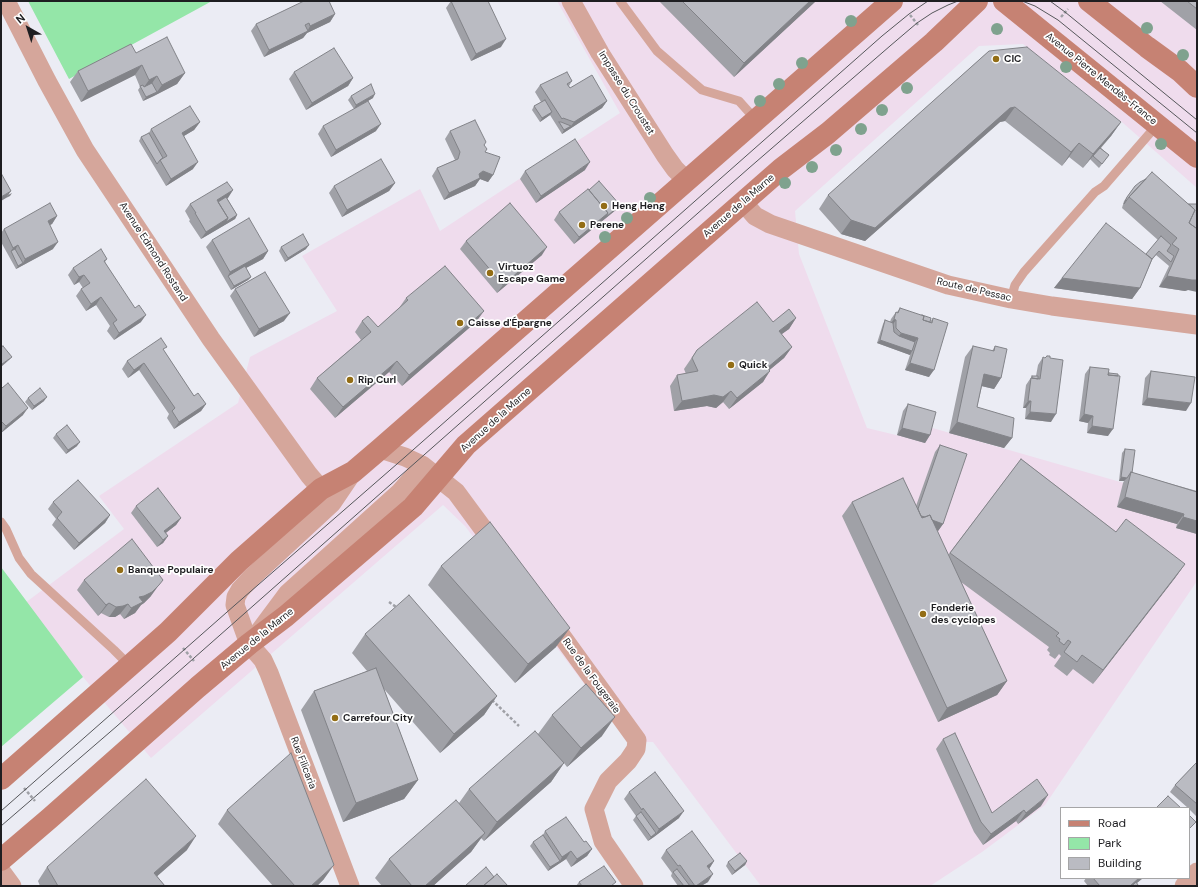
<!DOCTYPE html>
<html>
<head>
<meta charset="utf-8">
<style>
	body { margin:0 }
	#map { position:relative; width:1198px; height:887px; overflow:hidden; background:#ebecf4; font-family:"DM Sans",sans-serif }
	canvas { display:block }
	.frame { position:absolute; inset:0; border:2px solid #1e1e21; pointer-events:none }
	.legend { position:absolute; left:1060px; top:807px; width:130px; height:72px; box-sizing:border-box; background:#fff; border:1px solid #a5a5a6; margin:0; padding:5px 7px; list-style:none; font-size:12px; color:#1e1e21 }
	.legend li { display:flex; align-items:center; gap:8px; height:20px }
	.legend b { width:20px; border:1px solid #a5a5a6 }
	.north { position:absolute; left:8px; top:8px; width:40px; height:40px; -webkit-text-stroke:3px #fff; paint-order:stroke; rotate:321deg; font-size:11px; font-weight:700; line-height:16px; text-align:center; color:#1e1e21 }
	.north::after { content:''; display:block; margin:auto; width:14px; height:18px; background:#1e1e21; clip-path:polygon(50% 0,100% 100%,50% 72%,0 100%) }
</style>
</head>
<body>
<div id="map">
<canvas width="1198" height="887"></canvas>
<div class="frame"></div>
<ul class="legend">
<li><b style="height:5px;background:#c68273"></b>Road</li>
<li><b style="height:11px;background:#94e6a8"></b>Park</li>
<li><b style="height:11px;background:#babbc2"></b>Building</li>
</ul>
<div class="north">N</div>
</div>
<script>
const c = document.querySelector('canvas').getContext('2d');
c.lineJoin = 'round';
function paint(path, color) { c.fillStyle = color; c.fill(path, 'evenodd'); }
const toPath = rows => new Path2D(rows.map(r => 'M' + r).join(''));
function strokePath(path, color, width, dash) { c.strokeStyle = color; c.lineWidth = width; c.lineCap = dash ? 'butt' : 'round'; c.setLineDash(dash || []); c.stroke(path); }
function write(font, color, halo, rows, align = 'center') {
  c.font = font + ' "DM Sans",sans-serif'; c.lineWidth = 3.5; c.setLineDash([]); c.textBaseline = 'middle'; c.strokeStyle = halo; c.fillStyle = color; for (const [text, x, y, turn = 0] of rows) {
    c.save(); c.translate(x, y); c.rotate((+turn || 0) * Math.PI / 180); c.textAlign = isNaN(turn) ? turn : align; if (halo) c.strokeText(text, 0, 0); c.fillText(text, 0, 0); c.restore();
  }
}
const commercial = toPath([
	[557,1,1197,1,1197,188,1123,123,1023,44,979,46,795,211,799,254,867,428,925,442,929,427,1197,504,1197,581,1045,805,982,852,930,886,761,886,653,742,628,742,465,526,443,505,151,758,83,677,25,603,124,529,99,496,238,403,250,357,337,311,302,256,420,189,440,231,620,113]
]);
const green = toPath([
	[28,1,212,1,69,79],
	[1,567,83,677,1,747]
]);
const path = toPath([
	[910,15,918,25],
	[1061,17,1068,9],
	[389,602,399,609],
	[183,648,194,661],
	[492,700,519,726],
	[24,788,35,801]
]);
const lane = toPath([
	[620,1,657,51,702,90,739,101,756,120],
	[1011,299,1015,285,1024,272,1095,192,1104,186,1157,125],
	[1,522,6,529,19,558,31,574,114,650,130,666]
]);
const street = toPath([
	[6,1,47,81,85,150,211,339,309,475,321,489],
	[571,1,600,53,665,155,675,169,687,181],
	[743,202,755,216,770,224,948,285,1011,299,1052,306,1197,325],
	[422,465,456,492,498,549],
	[548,617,637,740,636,749,628,761,608,781,594,809,603,841,634,886],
	[259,632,288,593,400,492,414,476,422,465,405,457,380,449],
	[1,871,12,886],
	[350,886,269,673,263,660,249,644,235,605,236,597,240,590,252,577,332,503,353,472],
	[1184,886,1197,872]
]);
const secondary = toPath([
	[1004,1,1197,157],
	[1089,1,1147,47,1180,71,1197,87],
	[1,779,168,632,239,561,321,489,353,472,380,449,892,1],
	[1,860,50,818,198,687,249,644,286,616,413,507,466,445,781,169,828,133,934,42,977,1]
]);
const tram = toPath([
	[1022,1,1035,6,1058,20,1197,133],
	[1050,1,1065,12,1197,120],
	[1,811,235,605,405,457,882,36,909,14,928,1],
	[1,826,117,726,749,168,890,46,917,23,932,13,948,5,958,1]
]);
const trees = [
	[851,21],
	[1147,28],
	[997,29],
	[1183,55],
	[802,63],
	[1066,67],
	[779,84],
	[907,88],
	[760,101],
	[882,110],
	[861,129],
	[1161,144],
	[836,150],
	[812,167],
	[785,183],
	[650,198],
	[627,218],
	[605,237]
];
const wall = toPath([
	[451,1,488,1,501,47,471,61,446,8],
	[659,1,816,1,734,77],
	[1160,1,1197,1,1197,30],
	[335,14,330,22,307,33,303,38,264,57,251,31,256,24],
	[989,51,1121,122,1111,136,1101,148,1109,155,1099,168,1090,159,1083,168,1069,157,1062,166,1005,121,1000,122,865,241,841,234,819,209,828,195],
	[136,53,185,73,177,84,143,101,138,90,140,87,135,75,81,102,70,82,78,71],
	[294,72,353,78,348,86,306,110,289,79],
	[572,81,569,86,570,88,607,101,602,108,562,134,550,115,540,122,532,110,534,106,541,102,535,92,540,85],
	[351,96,373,98,354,109,348,100],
	[200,122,194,130,184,136,193,169,166,186,139,141,141,137,149,133,151,129],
	[323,126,376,131,331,157,318,134],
	[450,131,484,145,485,152,493,175,488,182,480,179,475,186,444,200,432,176,437,168,455,160,445,139],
	[585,170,536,203,520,179,525,171],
	[395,183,389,191,342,217,329,193,334,186],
	[1135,186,1189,204,1188,290,1185,291,1159,287,1169,266,1156,255,1152,260,1140,288,1132,299,1054,288,1062,278,1146,254,1158,240,1122,208,1124,201],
	[233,190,227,198,237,215,235,219,201,239,189,221,190,220,185,211,190,204],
	[617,209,574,244,554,220,559,212],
	[57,216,52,224,50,225,53,249,16,269,1,242,1,233,4,229],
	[212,240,268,251,263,259,246,268,251,277,248,280,231,290,206,247],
	[466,241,542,255,497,293,460,249],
	[281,247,306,249,285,262,279,251],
	[107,259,105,262,141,322,114,340,107,331,110,326,96,305,86,311,76,296,81,289,83,288,79,282,74,285,68,275,73,268],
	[235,289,284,321,254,337,230,296],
	[406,298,476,322,402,386,389,372,335,418,310,389,317,378,361,340,355,332,362,321,378,327,399,308],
	[900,308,930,322,933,318,929,377,905,370,910,355,877,343,883,324,885,320,890,322,891,319,896,312,897,312],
	[796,318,789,329,781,334,792,347,784,358,769,370,763,382,729,409,723,402,716,408,707,406,674,411,670,386,677,375,686,374,684,369,697,350,773,322],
	[973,346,992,351,995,346,1001,378,994,389,982,386,977,407,1012,438,1004,448,949,433,965,357],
	[164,351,194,396,206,404,201,411,174,429,167,418,169,414,139,370,128,378,122,369,127,361],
	[1043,357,1051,422,1025,419,1026,408,1023,408,1026,385,1032,376,1036,376,1038,365],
	[1090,367,1109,373,1108,436,1087,433,1088,423,1079,421,1085,374],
	[1151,371,1186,411,1142,405,1145,378],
	[1,386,23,415,1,433],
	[28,398,44,401,32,410,25,402],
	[908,404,930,435,925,443,897,435,903,411],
	[56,434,77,446,66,454,53,438],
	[940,445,943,524,938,531,937,531,948,555,1021,459,1116,532,1185,564,1175,578,1093,684,1073,669,1067,676,1054,666,1061,656,1059,654,1055,659,1049,655,1050,653,1047,650,1049,647,961,582,1007,681,997,695,938,722,842,516,852,502,916,506,935,452],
	[1125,449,1132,473,1197,491,1197,534,1176,528,1177,524,1117,507,1123,483,1124,481,1119,481,1122,453],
	[53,502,110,515,105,523,74,550,52,525,56,519,48,509],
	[136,506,181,518,176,525,166,533,168,536,163,543,157,547,131,513],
	[441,566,556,647,515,683,428,585],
	[84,580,151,596,144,603,141,605,135,613,124,619,120,614,115,617,109,617,101,613,98,616,77,590],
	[365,634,497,696,484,715,440,753,384,689,418,780,404,799,343,822,301,710,314,691,367,671,352,653],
	[552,715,602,736,567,767,564,763,551,782,484,841,481,838,471,852,433,886,382,886,375,878,389,859,459,803,469,789,538,734],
	[943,739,992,813,1041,806,1018,824,1016,821,983,845,974,832,936,749],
	[1197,762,1197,817,1189,809,1189,808,1188,808,1170,792,1175,785],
	[629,792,679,818,648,841,633,820,636,816,624,799],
	[227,810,324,879,317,886,273,886,218,824],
	[545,831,584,842,592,849,587,856,571,867,566,859,548,871,530,846,533,842,543,835],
	[187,850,157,876,165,886,40,886,38,881,47,867],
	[666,850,714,861,709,869,708,882,701,886,678,886,671,876,672,873,661,858],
	[747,861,745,865,732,875,726,866,728,862],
	[1086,878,1143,878,1137,883,1138,886,1088,886,1084,881],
	[579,882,613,886,576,886]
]);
const shadedWall = toPath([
	[810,1,816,1,734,77,744,63],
	[335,14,330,22,307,33,303,38,264,57,269,50,308,30,310,26],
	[506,39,501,47,471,61,476,54],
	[142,65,135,75,81,102,88,91],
	[185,73,177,84,154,96,162,85],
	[157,76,150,86,142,90,149,80],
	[353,78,348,86,306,110,312,103],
	[157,92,154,96,143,101,146,97],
	[375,94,373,98,354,109,356,105],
	[607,101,602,108,562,134,564,130,571,126,574,122],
	[1015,107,1005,121,1000,122,865,241,841,234,851,220,1010,108],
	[552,112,550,115,540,122,542,118],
	[200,122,194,130,177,140,182,133],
	[1121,122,1111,136,1093,156,1083,168,1093,154],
	[381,124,376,131,331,157,336,150],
	[1079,143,1069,157,1062,166,1071,152],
	[198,162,193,169,166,186,171,179],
	[590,162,585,170,536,203,541,196],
	[483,171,493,175,488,182,480,179,475,186,444,200,449,193,479,174],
	[395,183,389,191,342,217,347,210],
	[233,190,228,198,215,206,217,200],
	[11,191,6,198,1,201,1,197],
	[12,193,10,196,6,198,8,195],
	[620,205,617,209,574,244,579,237,608,213],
	[237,215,235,219,201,239,206,232,228,218],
	[57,216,52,224,43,228,48,221],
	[58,242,53,249,16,269,18,266,23,263,25,259],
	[18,245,13,253,11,251,13,248],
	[309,245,306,249,285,262,288,258],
	[547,247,542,255,497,293,503,285],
	[268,251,263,259,229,277,228,276,230,272],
	[84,275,79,282,74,285,79,277],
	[1167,276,1197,280,1197,292,1188,290,1185,291,1159,287],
	[251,277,248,280,231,290,234,286],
	[1062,278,1140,288,1132,299,1054,288],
	[101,297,96,305,86,311,91,304],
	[484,311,476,322,402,386,409,375],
	[290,313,284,321,254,337,259,329],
	[146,315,141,322,114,340,119,333],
	[796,318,789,329,771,342,779,331],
	[894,319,896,320,891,327,888,327],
	[901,333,918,338,912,346,896,340],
	[880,340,912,351,910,355,877,343],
	[792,347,784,358,760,378,767,368],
	[12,357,9,360,1,367,2,364],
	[397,361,389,372,335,418,343,407],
	[144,363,139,370,128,378,134,370],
	[910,363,934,370,929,377,905,370],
	[770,371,763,382,729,409,737,398],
	[984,374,1001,378,994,389,977,385],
	[731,391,723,402,716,408,707,406,674,411,682,401],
	[47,397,44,401,32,410,34,406],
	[1147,398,1191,403,1186,411,1142,405],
	[1028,401,1031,401,1026,408,1023,408],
	[206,404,201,411,174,429,179,422],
	[28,408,23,415,1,433,6,426],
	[1030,412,1056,414,1051,422,1025,419],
	[1084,414,1093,416,1088,423,1079,421],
	[957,422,1012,438,1004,448,949,433],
	[1092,426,1113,429,1108,436,1087,433],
	[902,428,930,435,925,443,897,435],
	[80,442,77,446,66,454,68,450],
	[1121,477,1127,478,1124,481,1119,481],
	[1125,497,1184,514,1177,524,1117,507],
	[916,514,943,524,938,531,911,522],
	[110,515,105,523,74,550,79,543],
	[1183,517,1197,521,1197,534,1176,528],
	[181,518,176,525,160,537,164,531],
	[168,536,163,543,157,547,163,540],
	[1185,564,1175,578,1093,684,1103,670],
	[159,585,151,596,144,603,141,605,135,613,124,619,139,597],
	[109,603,101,613,98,616,106,605],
	[128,604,120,614,115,617,109,617,116,607],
	[570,628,556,647,515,683,528,664],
	[1007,681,997,695,938,722,947,708],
	[497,696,484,715,440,753,454,734],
	[615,717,602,736,567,767,581,748],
	[564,763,551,782,484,841,497,822],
	[418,780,404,799,343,822,356,803],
	[1048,795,1041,806,1018,824,1026,813],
	[1024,810,1016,821,983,845,991,834],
	[684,811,679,818,654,837,659,829],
	[485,833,471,852,433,886,425,886],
	[656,833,654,837,648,841,651,837],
	[196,836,187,850,146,886,154,873],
	[592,849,587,856,571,867,577,859],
	[571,851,566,859,548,871,550,867,560,861,562,857],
	[714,861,709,869,707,866],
	[747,861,745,865,732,875,735,871],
	[334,865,324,879,317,886,311,886],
	[713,874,708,882,701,886,696,886],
	[1139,878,1143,878,1133,886,1130,886]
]);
const building = toPath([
	[304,1,329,1,335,14,310,26,309,23,305,25,308,31,269,50,256,24,304,1],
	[451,1,488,1,506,39,476,54,451,1],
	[682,1,810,1,744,63,682,1],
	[1187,1,1197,1,1197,9,1187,1],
	[167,37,185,73,162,85,157,76,149,80,142,65,88,91,78,71,131,44,136,53,167,37],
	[1027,47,1121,122,1093,154,1079,143,1071,152,1015,107,1010,108,875,228,851,220,828,195,989,51,1027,47],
	[334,48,353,78,312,103,294,72,334,48],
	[567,72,572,81,567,84,570,88,592,75,607,101,574,122,563,118,562,119,540,85,567,72],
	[152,83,157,92,146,97,140,86,143,85,144,87,152,83],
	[371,84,375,94,356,105,351,96,371,84],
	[545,100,552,112,542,118,534,106,545,100],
	[368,101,381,124,336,150,323,126,368,101],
	[190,106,200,122,182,133,198,162,171,179,160,160,167,156,151,129,190,106],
	[475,120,486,142,484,145,487,149,485,152,500,157,493,175,483,171,479,174,480,178,449,193,437,168,458,159,460,152,450,131,475,120],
	[559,122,561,122,571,126,564,130,559,122],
	[149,133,163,158,160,160,157,164,141,137,149,133],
	[575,139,590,162,541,196,525,171,575,139],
	[1100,148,1109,155,1102,164,1093,156,1100,148],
	[381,159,395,183,347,210,334,186,381,159],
	[1152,172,1195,210,1189,223,1196,228,1197,227,1197,280,1192,280,1167,276,1179,249,1172,244,1177,238,1129,197,1152,172],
	[1,173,11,191,1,197,1,173],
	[1146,179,1129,197,1124,204,1127,197,1135,186,1140,182,1146,179],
	[599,181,620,205,606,217,608,213,589,190,599,181],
	[227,182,233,190,217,200,228,218,206,232,195,213,196,213,190,204,227,182],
	[588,189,608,213,579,237,559,212,588,189],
	[226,197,237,215,226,222,228,218,218,202,226,197],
	[50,203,57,216,48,221,58,242,25,259,18,245,13,248,4,229,50,203],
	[510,203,547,247,503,285,466,241,510,203],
	[1189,204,1197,204,1197,227,1196,228,1189,223,1195,210,1189,204],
	[249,218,268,251,230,272,212,240,249,218],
	[1106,223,1152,259,1140,288,1062,278,1106,223],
	[303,234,309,245,288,258,281,247,303,234],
	[1161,236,1171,245,1167,251,1174,256,1171,262,1159,251,1152,259,1146,254,1161,236],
	[15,249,23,263,18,266,11,251,15,249],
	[101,249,107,259,104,261,135,308,139,305,146,315,119,333,113,323,117,320,101,297,91,304,81,289,90,283,84,275,79,277,73,268,101,249],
	[245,266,251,277,234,286,228,276,245,266],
	[445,266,484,311,409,375,397,361,343,407,317,378,371,332,362,321,368,316,378,327,408,300,406,298,445,266],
	[265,272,290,313,259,329,235,289,265,272],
	[757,302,773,322,789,309,796,318,779,331,792,347,767,368,770,371,737,398,731,391,723,397,714,395,682,401,677,375,698,371,692,358,697,350,757,302],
	[900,308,924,316,923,320,932,323,933,318,948,323,934,370,910,363,918,338,901,333,896,328,896,320,894,319,896,312,898,313,900,308],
	[922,315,931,318,930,322,923,320,924,316,922,315],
	[885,320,893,323,894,332,899,336,915,342,912,351,880,340,885,320],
	[161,338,167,347,163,349,194,396,198,393,206,404,179,422,172,411,175,408,144,363,134,370,127,361,161,338],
	[3,346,12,357,2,364,1,363,1,347,3,346],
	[973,346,994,351,995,346,1007,349,1001,378,984,374,977,407,1014,418,1012,438,957,422,973,346],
	[1047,356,1050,356,1050,358,1063,360,1056,414,1030,412,1031,401,1028,401,1031,378,1040,379,1043,357,1045,358,1047,356],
	[1090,367,1109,369,1108,375,1120,376,1113,429,1092,426,1093,416,1084,414,1090,367],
	[1151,371,1195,377,1191,403,1147,398,1151,371],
	[1109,373,1118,374,1118,376,1108,375,1109,373],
	[1032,376,1038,376,1038,379,1032,378,1032,376],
	[8,383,28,408,6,426,1,421,1,386,2,388,8,383],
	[40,388,47,397,34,406,28,398,40,388],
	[908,404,936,412,930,435,902,428,908,404],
	[67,425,80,442,68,450,56,434,67,425],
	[940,445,967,454,943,524,932,520,930,515,925,517,921,516,918,509,940,445],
	[1125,449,1135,450,1132,473,1131,472,1127,478,1121,477,1125,449],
	[1021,459,1116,532,1126,519,1185,564,1103,670,1082,655,1077,662,1064,652,1071,642,1068,640,1064,645,1059,641,1060,639,1056,636,1059,633,950,553,1021,459],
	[1131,472,1197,492,1197,521,1183,517,1184,514,1125,497,1131,472],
	[903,478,922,518,930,515,1007,681,947,708,852,502,903,478],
	[78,480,110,515,79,543,57,518,62,512,53,502,78,480],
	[158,488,181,518,164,531,168,536,163,540,136,506,158,488],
	[490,522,570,628,528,664,441,566,490,522],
	[132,539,163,580,159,585,152,592,144,596,139,597,143,602,131,608,128,604,123,606,116,607,109,603,106,605,84,580,132,539],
	[409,595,497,696,454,734,365,634,409,595],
	[376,668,418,780,356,803,314,691,376,668],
	[586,684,615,717,581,748,552,715,586,684],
	[535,731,564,763,497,822,469,789,535,731],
	[955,733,992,813,1037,779,1048,795,1026,813,1024,810,991,834,981,822,943,739,955,733],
	[291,753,334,865,311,886,295,886,227,810,291,753],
	[1197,762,1197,804,1175,785,1197,762],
	[655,772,684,811,659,829,643,808,642,810,629,792,655,772],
	[146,779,196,836,154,873,165,886,58,886,47,867,146,779],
	[1168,796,1181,808,1156,808,1168,796],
	[456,800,485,833,425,886,412,886,389,859,456,800],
	[641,812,656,833,651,837,636,816,641,812],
	[1189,815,1196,822,1189,829,1189,815],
	[566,817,584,842,586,841,592,849,577,859,571,851,562,857,545,831,566,817],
	[692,831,714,861,707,866,713,874,696,886,695,886,680,865,678,866,666,850,692,831],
	[543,835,560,861,550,867,533,842,543,835],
	[740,853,747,861,735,871,728,862,740,853],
	[604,866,616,882,611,886,582,886,579,882,604,866],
	[486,867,494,877,483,886,465,886,486,867],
	[677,869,690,886,684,886,673,872,677,869],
	[497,874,508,886,483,886,497,874],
	[1093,878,1139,878,1130,886,1100,886,1093,878],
	[1136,882,1138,885,1137,886,1132,886,1136,882]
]);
const markers = [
	[996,59,4,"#936d15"],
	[604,206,4,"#936d15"],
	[582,225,4,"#936d15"],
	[490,273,4,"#936d15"],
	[460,323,4,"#936d15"],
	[731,365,4,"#936d15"],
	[350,380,4,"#936d15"],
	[120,570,4,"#936d15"],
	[923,614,4,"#936d15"],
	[335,718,4,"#936d15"]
];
const poiNames = [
	["CIC",1004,59],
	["Heng Heng",612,206],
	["Perene",590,225],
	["Virtuoz",498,267],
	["Escape Game",498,279],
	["Caisse d'Épargne",468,323],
	["Quick",739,365],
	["Rip Curl",358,380],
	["Banque Populaire",128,570],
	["Fonderie",931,608],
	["des cyclopes",931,620],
	["Carrefour City",343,718]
];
const streetNames = [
	["Avenue Pierre Mendès-France",1101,79,39],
	["Impasse du Croustet",626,93,58],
	["Avenue de la Marne",739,206,-41],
	["Avenue Edmond Rostand",153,252,57],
	["Route de Pessac",974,290,13],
	["Avenue de la Marne",496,420,-42],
	["Avenue de la Marne",257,639,-39],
	["Rue de la Fougeraie",591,676,54],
	["Rue Filicaria",303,763,69]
];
paint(commercial, '#efdced');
paint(green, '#94e6a8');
strokePath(path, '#9fa0a6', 2.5, [3, 2]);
strokePath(lane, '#d5a69b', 9);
strokePath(street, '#d5a69b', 19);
strokePath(secondary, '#c68273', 22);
strokePath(tram, '#56575b', 1);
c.fillStyle = '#7fa28e';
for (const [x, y] of trees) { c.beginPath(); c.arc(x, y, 6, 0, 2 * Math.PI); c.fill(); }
paint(wall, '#a0a1a7');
paint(shadedWall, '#828388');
paint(building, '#babbc2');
strokePath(building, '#828388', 1);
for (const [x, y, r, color] of markers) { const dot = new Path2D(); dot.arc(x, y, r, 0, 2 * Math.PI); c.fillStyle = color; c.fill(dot); strokePath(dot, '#fff', 1.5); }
write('bold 10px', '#1e1e21', '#fff', poiNames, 'left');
write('10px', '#1e1e21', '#fff', streetNames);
</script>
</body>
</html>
